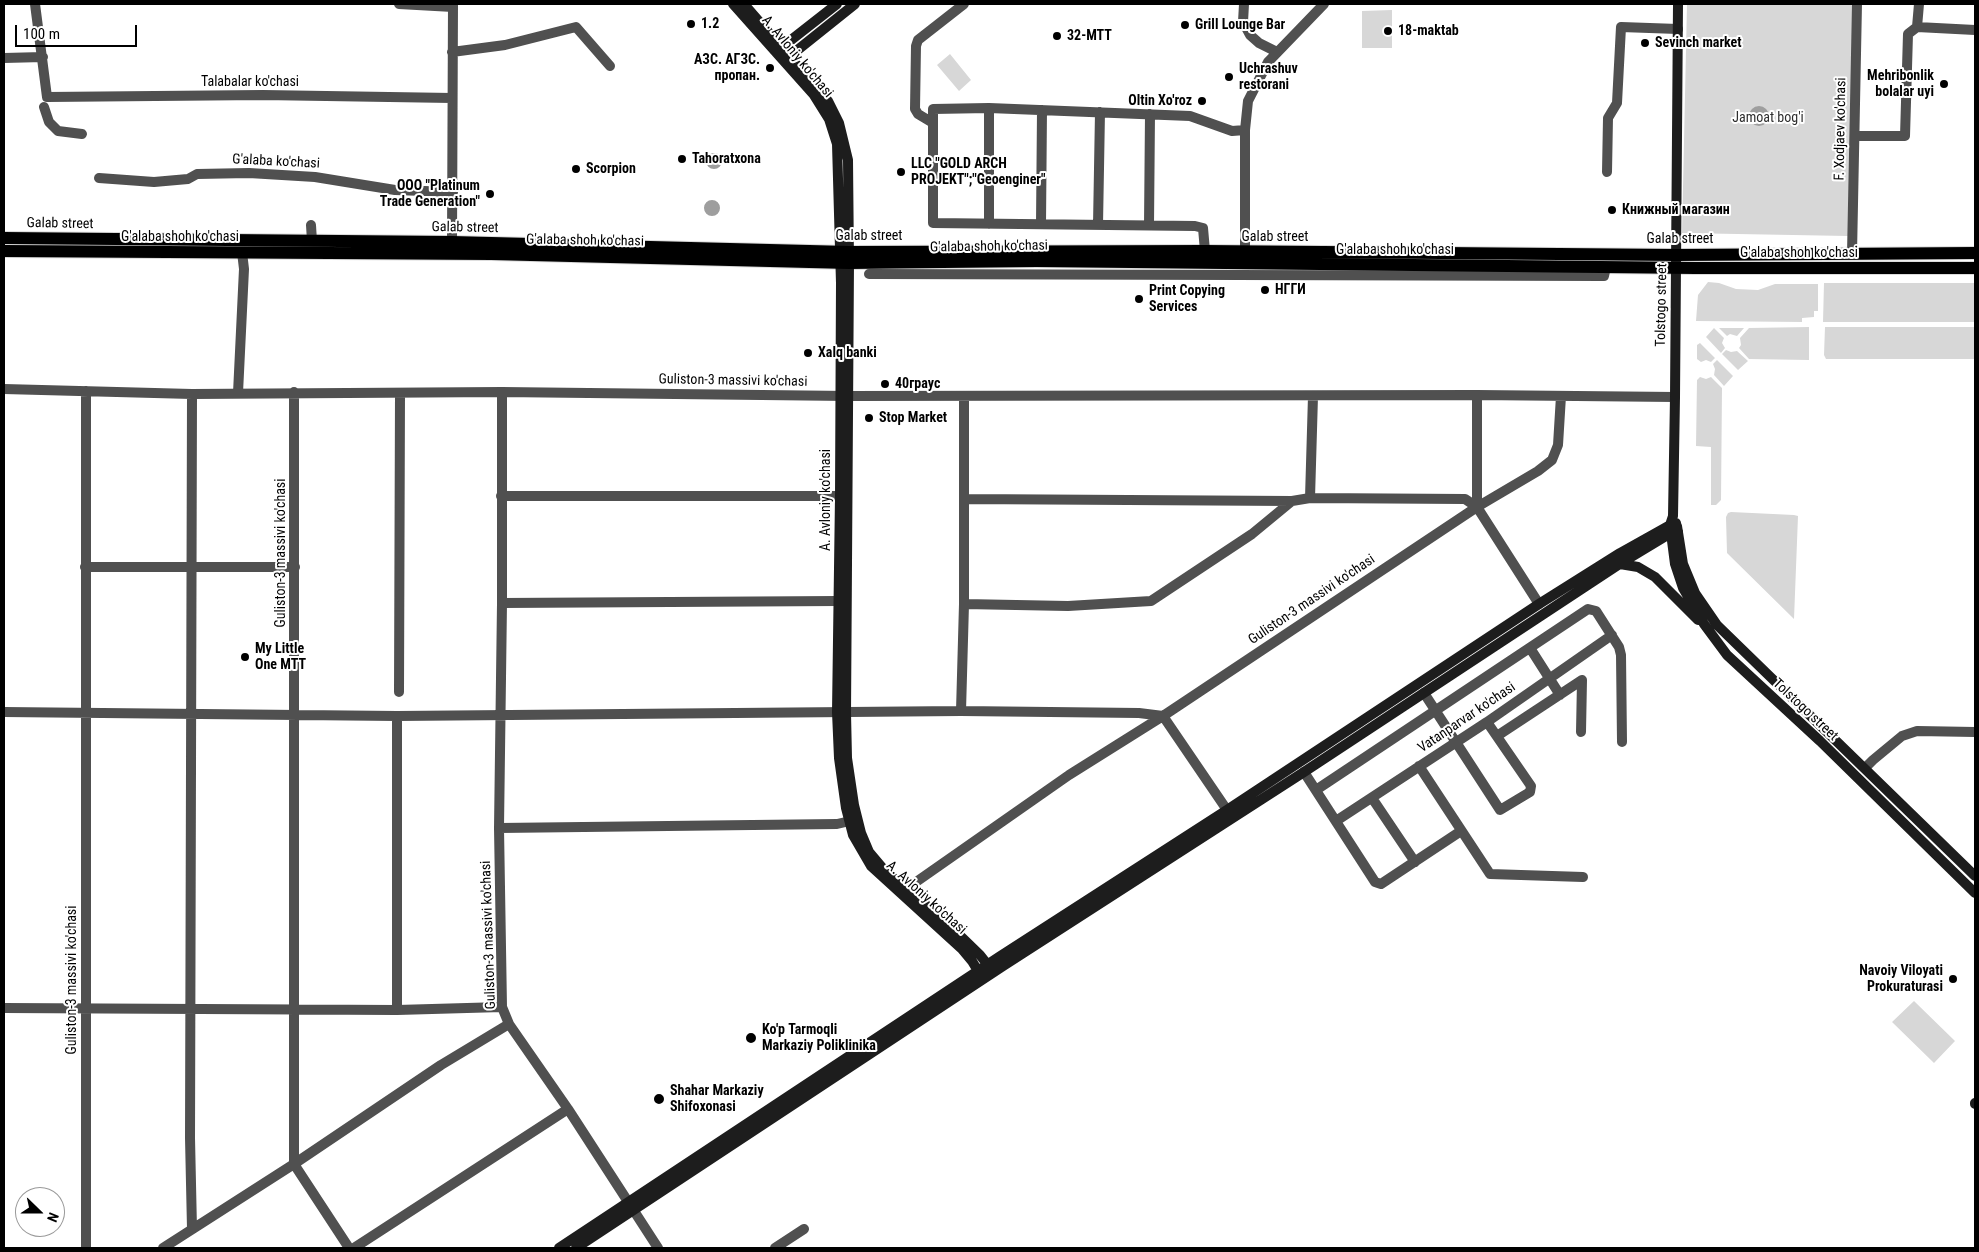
<!DOCTYPE html>
<html>
<head>
<meta charset="utf-8">
<style>
	body { margin:0 }
	#map { position:relative; width:1979px; height:1252px; overflow:hidden; background:#fff; font-family:"Roboto Condensed",sans-serif }
	canvas { display:block }
	.frame { position:absolute; inset:0; border:5px solid #000; pointer-events:none }
	.north { position:absolute; left:15px; top:1187px; width:50px; height:50px; box-sizing:border-box; background:#fff; border:1px solid #999; border-radius:50%; rotate:112deg; font-size:14px; font-weight:700; line-height:20px; text-align:center; color:#000 }
	.north::after { content:''; display:block; margin:auto; width:18px; height:22px; background:#000; clip-path:polygon(50% 0,100% 100%,50% 72%,0 100%) }
	.scale { position:absolute; left:15px; top:25px; width:122px; height:22px; box-sizing:border-box; border:2px solid #000; border-top:0; padding-left:6px; font-size:15px; line-height:18px; white-space:nowrap; color:#000; -webkit-text-stroke:4px #fff; paint-order:stroke }
</style>
</head>
<body>
<div id="map">
<canvas width="1979" height="1252"></canvas>
<div class="frame"></div>
<div class="north">N</div>
<div class="scale">100 m</div>
</div>
<script>
const c = document.querySelector('canvas').getContext('2d');
c.lineJoin = 'round';
function paint(path, color) { c.fillStyle = color; c.fill(path, 'evenodd'); }
const toPath = rows => new Path2D(rows.map(r => 'M' + r).join(''));
function strokePath(path, color, width, dash) { c.strokeStyle = color; c.lineWidth = width; c.lineCap = dash ? 'butt' : 'round'; c.setLineDash(dash || []); c.stroke(path); }
function write(font, color, halo, rows, align = 'center') {
  c.font = font + ' "Roboto Condensed",sans-serif'; c.lineWidth = 4; c.setLineDash([]); c.textBaseline = 'middle'; c.strokeStyle = halo; c.fillStyle = color; for (const [text, x, y, turn = 0] of rows) {
    c.save(); c.translate(x, y); c.rotate((+turn || 0) * Math.PI / 180); c.textAlign = isNaN(turn) ? turn : align; if (halo) c.strokeText(text, 0, 0); c.fillText(text, 0, 0); c.restore();
  }
}
const green = toPath([
	[1687,4,1853,4,1848,236,1682,233],
	[1392,10,1392,48,1362,48,1362,11],
	[950,54,971,80,959,91,937,65],
	[1708,282,1719,283,1736,289,1758,290,1775,284,1818,284,1818,311,1814,311,1814,317,1802,318,1802,322,1696,321,1698,295],
	[1824,283,1975,283,1975,322,1823,322],
	[1809,327,1809,360,1749,359,1739,348,1741,345,1740,338,1749,328],
	[1825,327,1975,327,1975,359,1826,359,1824,355],
	[1714,328,1724,338,1722,343,1725,348,1721,353,1706,337],
	[1719,328,1744,328,1737,336,1730,334,1727,336],
	[1700,343,1715,358,1711,362,1706,360,1701,362,1697,359,1697,345],
	[1726,350,1731,352,1737,351,1748,361,1738,370,1722,354],
	[1717,360,1733,376,1724,386,1714,375,1715,369,1713,364],
	[1700,377,1706,379,1711,377,1722,388,1721,500,1716,505,1711,505,1711,447,1696,446,1697,380],
	[1731,512,1794,515,1798,516,1794,619,1727,553,1726,517,1728,513],
	[1914,1001,1955,1041,1934,1063,1892,1022]
]);
const water = toPath([
	'1749 116a10 10 0 1 1 20 0a10 10 0 1 1-20 0Z',
	'706 161a8 8 0 1 1 16 0a8 8 0 1 1-16 0Z',
	'704 208a8 8 0 1 1 16 0a8 8 0 1 1-16 0Z'
]);
const street = toPath([
	[35,4,47,97,263,95,452,98],
	[399,4,453,7],
	[1244,4,1243,22,1250,35,1259,43,1277,52],
	[1917,27,1919,4],
	[452,52,505,45,576,27,610,66],
	[4,58,43,57],
	[44,107,49,122,58,131,82,134],
	[989,108,989,224],
	[933,123,918,114,915,109,916,46,918,40,964,4],
	[1855,136,1905,136,1908,34,1917,27,1975,30],
	[1607,172,1608,118,1617,103,1621,27,1678,29],
	[99,178,154,182,188,179,197,174,249,173,315,177,395,190,453,192],
	[1041,224,1042,110],
	[311,225,312,241],
	[1098,225,1100,112],
	[1149,225,1150,114],
	[452,242,453,4],
	[1205,251,1203,228,1195,226,933,223,933,109,989,108,1190,116,1232,131,1245,130],
	[1245,252,1245,130,1248,101,1268,62,1324,4],
	[1852,254,1857,4],
	[869,274,1604,276,1606,267],
	[4,389,192,394,502,392,848,396,1477,395,1675,397],
	[86,391,86,1248],
	[294,392,294,1164,349,1248],
	[502,392,502,603,499,828,502,1007,509,1024,568,1109,658,1248],
	[238,393,244,269,242,252],
	[192,394,190,1138,192,1229],
	[501,496,840,496],
	[1310,498,1313,396],
	[964,499,1292,501,1310,498,1465,499,1477,507,1539,604],
	[1477,507,1477,395],
	[85,567,295,567],
	[502,603,838,601],
	[964,604,1068,606,1151,601,1252,534,1292,501],
	[1530,648,1560,695],
	[399,692,400,393],
	[1424,693,1500,810,1530,792,1531,786,1487,722],
	[961,711,964,604,964,396],
	[4,712,397,716,961,711,1139,713,1163,716,1227,810],
	[1497,736,1582,680,1581,732],
	[1419,766,1490,874,1583,877],
	[1865,768,1873,760,1902,736,1917,731,1975,732],
	[1304,772,1375,882,1381,884,1461,831],
	[1316,790,1588,609,1596,611,1619,647,1621,655,1622,742],
	[1372,798,1415,862],
	[1336,821,1487,722,1612,635],
	[499,828,837,824,850,821],
	[906,889,1069,775,1163,716,1477,507,1538,471,1552,460,1558,445,1561,396],
	[4,1008,397,1010,502,1007],
	[397,1010,397,716],
	[163,1248,294,1164,441,1065,509,1024],
	[354,1248,568,1109],
	[775,1248,804,1229]
]);
const secondary = toPath([
	[733,4,814,95,829,119,837,144,841,283,840,496,837,712,839,758,846,808,853,835,871,866,962,949,972,961,981,976],
	[744,4,828,101,839,123,848,160,849,263,846,713,847,758,854,805,861,833,869,852,885,871,943,919,980,955,991,969],
	[1678,4,1675,397,1673,516,1670,525,1675,564,1683,588,1704,624,1727,655,1820,741,1975,893],
	[777,51,837,4],
	[785,60,855,4],
	[1677,526,1683,564,1695,593,1717,625,1975,876],
	[1620,564,1638,567,1655,577,1698,620],
	[1975,1103,1975,1104],
	[559,1248,999,957,1227,810,1539,604,1620,553,1670,525,1676,523],
	[576,1248,1003,966,1304,772,1618,565,1671,533,1678,531]
]);
const primary = toPath([
	[4,238,452,242,849,252,1205,251,1677,255,1975,253],
	[4,251,491,254,849,263,1037,261,1695,268,1975,268]
]);
const markers = [
	[691,24,5,"#000"],
	[1185,25,5,"#000"],
	[1388,31,5,"#000"],
	[1057,36,5,"#000"],
	[1645,43,5,"#000"],
	[770,68,5,"#000"],
	[1229,77,5,"#000"],
	[1944,84,5,"#000"],
	[1202,101,5,"#000"],
	[682,159,5,"#000"],
	[576,169,5,"#000"],
	[901,172,5,"#000"],
	[490,194,5,"#000"],
	[1612,210,5,"#000"],
	[1265,290,5,"#000"],
	[1139,299,5,"#000"],
	[808,353,5,"#000"],
	[885,384,5,"#000"],
	[869,418,5,"#000"],
	[245,657,5,"#000"],
	[1953,979,5,"#000"],
	[751,1038,6,"#000"],
	[659,1099,6,"#000"]
];
const poiNames = [
	["1.2",701,24],
	["Grill Lounge Bar",1195,25],
	["18-maktab",1398,31],
	["32-MTT",1067,36],
	["Sevinch market",1655,43],
	["АЗС. АГЗС.",760,60,"right"],
	["пропан.",760,76,"right"],
	["Uchrashuv",1239,69],
	["restorani",1239,85],
	["Mehribonlik",1934,76,"right"],
	["bolalar uyi",1934,92,"right"],
	["Oltin Xo'roz",1192,101,"right"],
	["Tahoratxona",692,159],
	["LLC \"GOLD ARCH",911,164],
	["PROJEKT\";\"Geoenginer\"",911,180],
	["Scorpion",586,169],
	["OOO \"Platinum",480,186,"right"],
	["Trade Generation\"",480,202,"right"],
	["Книжный магазин",1622,210],
	["НГГИ",1275,290],
	["Print Copying",1149,291],
	["Services",1149,307],
	["Xalq banki",818,353],
	["40граус",895,384],
	["Stop Market",879,418],
	["My Little",255,649],
	["One MTT",255,665],
	["Navoiy Viloyati",1943,971,"right"],
	["Prokuraturasi",1943,987,"right"],
	["Ko'p Tarmoqli",762,1030],
	["Markaziy Poliklinika",762,1046],
	["Shahar Markaziy",670,1091],
	["Shifoxonasi",670,1107]
];
const streetNames = [
	["A. Avloniy ko'chasi",797,57,50],
	["Talabalar ko'chasi",250,82],
	["F. Xodjaev ko'chasi",1841,129,-89],
	["G'alaba ko'chasi",276,162,3],
	["Galab street",60,224,1],
	["Galab street",465,228,1],
	["Galab street",869,236],
	["G'alaba shoh ko'chasi",180,237],
	["Galab street",1275,237],
	["Galab street",1680,239],
	["G'alaba shoh ko'chasi",585,241,1],
	["G'alaba shoh ko'chasi",989,247,-1],
	["G'alaba shoh ko'chasi",1395,250],
	["G'alaba shoh ko'chasi",1799,253],
	["Tolstogo street",1662,305,-89],
	["Guliston-3 massivi ko'chasi",733,381,1],
	["A. Avloniy ko'chasi",826,500,-90],
	["Guliston-3 massivi ko'chasi",281,553,-90],
	["Guliston-3 massivi ko'chasi",1312,600,-34],
	["Tolstogo street",1805,710,43],
	["Vatanparvar ko'chasi",1467,718,-34],
	["A. Avloniy ko'chasi",926,898,42],
	["Guliston-3 massivi ko'chasi",489,935,-92],
	["Guliston-3 massivi ko'chasi",72,980,-90]
];
const parkNames = [
	["Jamoat bog'i",1768,118]
];
paint(green, '#d7d7d7');
paint(water, '#9e9e9e');
strokePath(primary, '#dbdbdb', 14);
strokePath(street, '#505050', 10);
strokePath(secondary, '#1d1d1d', 10);
strokePath(primary, '#000', 12);
for (const [x, y, r, color] of markers) { const dot = new Path2D(); dot.arc(x, y, r, 0, 2 * Math.PI); c.fillStyle = color; c.fill(dot); strokePath(dot, '#fff', 2); }
write('bold 14px', '#000', '#fff', poiNames, 'left');
write('14px', '#000', '#fff', streetNames);
write('14px', '#2e2e2e', '#fff', parkNames);
</script>
</body>
</html>
